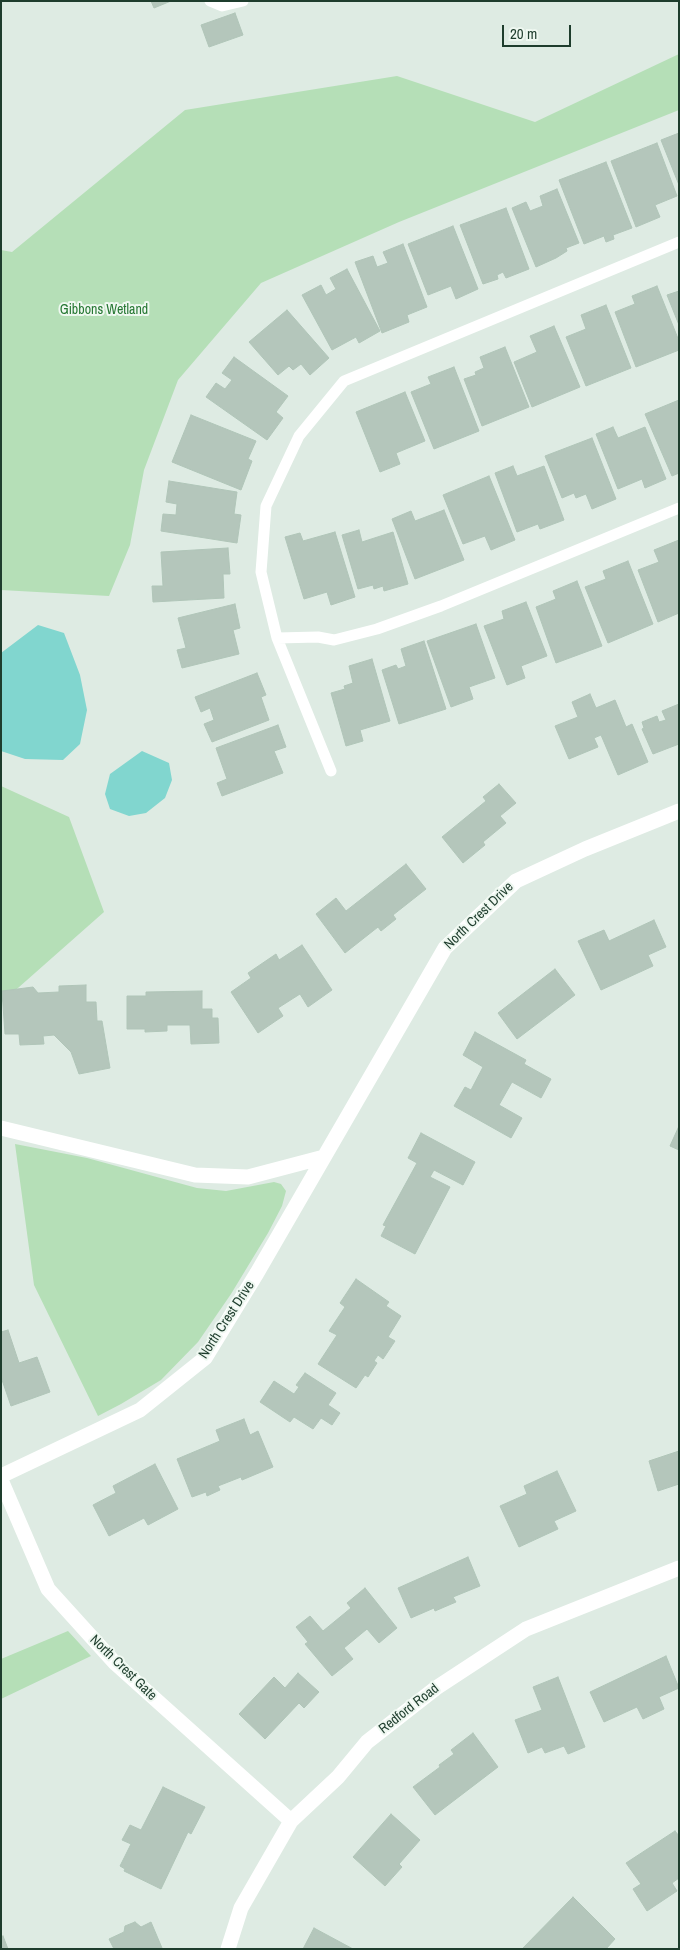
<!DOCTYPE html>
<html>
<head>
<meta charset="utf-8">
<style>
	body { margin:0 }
	#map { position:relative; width:680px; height:1950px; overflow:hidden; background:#deebe3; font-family:"Archivo Narrow",sans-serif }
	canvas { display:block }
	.frame { position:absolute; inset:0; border:2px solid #1e3d2d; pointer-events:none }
	.scale { position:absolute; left:502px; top:25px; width:69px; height:22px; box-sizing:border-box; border:2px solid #1e3d2d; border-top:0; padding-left:6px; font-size:15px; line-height:18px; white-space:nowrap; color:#1e3d2d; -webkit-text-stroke:4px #eff8f1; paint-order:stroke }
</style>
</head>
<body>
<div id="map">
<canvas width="680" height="1950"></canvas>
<div class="frame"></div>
<div class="scale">20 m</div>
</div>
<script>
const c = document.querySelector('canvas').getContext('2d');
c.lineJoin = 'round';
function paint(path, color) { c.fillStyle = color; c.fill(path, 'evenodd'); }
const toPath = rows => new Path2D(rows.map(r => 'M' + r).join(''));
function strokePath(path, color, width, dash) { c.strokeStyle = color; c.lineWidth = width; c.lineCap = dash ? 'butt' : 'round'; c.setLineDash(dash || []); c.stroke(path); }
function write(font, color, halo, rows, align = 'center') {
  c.font = font + ' "Archivo Narrow",sans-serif'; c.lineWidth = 4; c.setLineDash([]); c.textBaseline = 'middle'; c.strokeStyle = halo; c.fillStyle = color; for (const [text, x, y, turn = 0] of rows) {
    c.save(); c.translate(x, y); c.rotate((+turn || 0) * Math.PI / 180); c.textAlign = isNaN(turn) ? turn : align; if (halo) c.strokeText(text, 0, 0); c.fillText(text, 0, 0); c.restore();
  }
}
const green = toPath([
	[679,54,679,110,399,222,261,283,178,380,144,470,130,545,109,596,1,590,1,250,12,252,185,110,397,76,535,122],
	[1,786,69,817,104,912,1,1003],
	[15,1144,87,1158,197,1188,226,1191,274,1182,281,1184,286,1191,282,1206,268,1233,231,1294,198,1342,161,1380,121,1404,98,1416,34,1285],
	[68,1631,91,1656,1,1699,1,1659]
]);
const water = toPath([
	[38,625,64,633,80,675,87,710,80,744,63,760,25,759,1,751,1,653],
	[142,751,169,763,172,780,165,798,146,813,129,816,110,809,105,794,110,774]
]);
const building = toPath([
	[151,1,171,1,154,8,151,1],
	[235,13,243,35,209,47,201,25,235,13],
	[679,133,679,185,661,140,679,133],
	[657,143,677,196,655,205,660,217,636,227,611,161,657,143],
	[606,162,632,228,613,235,614,239,606,242,604,236,584,244,559,180,606,162],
	[557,189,579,243,566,248,567,251,556,258,536,267,512,208,526,202,530,211,543,206,540,196,557,189],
	[506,208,529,269,506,278,503,272,497,275,498,279,483,284,460,225,506,208],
	[453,226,478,289,456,299,451,286,428,295,408,244,453,226],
	[403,244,427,307,407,315,409,322,382,333,355,262,373,256,377,267,388,263,383,252,403,244],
	[347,269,380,331,359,343,356,337,332,350,302,295,321,285,326,295,336,289,330,278,347,269],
	[657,286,679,341,679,350,636,367,615,312,635,304,632,296,657,286],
	[679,291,679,325,667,295,679,291],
	[606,305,631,368,586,386,566,337,586,329,581,315,606,305],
	[287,310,329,358,310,375,301,364,293,370,289,366,278,375,249,342,287,310],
	[554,326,580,387,532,407,514,362,537,352,530,336,554,326],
	[505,347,529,407,482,426,464,379,476,375,475,372,484,368,480,357,505,347],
	[234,357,288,396,276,412,283,418,267,440,206,397,216,383,225,389,232,380,222,373,234,357],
	[454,367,479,431,434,449,411,392,431,384,428,377,454,367],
	[405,392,425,441,396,453,400,464,380,472,356,412,405,392],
	[679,400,679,473,672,476,645,414,679,400],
	[191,415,256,441,248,459,252,461,241,490,172,462,191,415],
	[613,427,618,438,645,427,666,479,645,488,642,479,618,489,596,434,613,427],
	[592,438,616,499,592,509,586,494,576,498,574,493,562,498,545,456,592,438],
	[513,466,517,476,544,466,564,520,540,529,538,524,517,532,495,473,513,466],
	[489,476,515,540,491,550,485,536,463,544,443,495,489,476],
	[169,481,237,492,234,514,241,515,237,543,161,531,163,514,176,515,177,504,166,502,169,481],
	[444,510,464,560,415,579,392,519,411,511,415,521,444,510],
	[359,530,362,542,393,532,408,584,384,591,383,586,374,589,373,585,358,589,342,535,359,530],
	[335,532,355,597,331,605,327,592,304,599,285,537,300,533,303,541,335,532],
	[679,540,679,613,658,622,638,570,659,562,654,550,679,540],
	[228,548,230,574,223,574,224,598,153,602,152,586,163,586,161,552,228,548],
	[628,561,653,624,608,643,585,587,606,579,603,571,628,561],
	[577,581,602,646,556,663,536,607,556,599,553,591,577,581],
	[526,602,547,656,521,666,525,678,507,685,484,626,504,619,502,611,526,602],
	[235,604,240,628,233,630,239,654,182,668,177,650,186,648,178,618,235,604],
	[476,624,495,678,469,687,473,699,451,707,427,641,476,624],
	[424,641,446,709,399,724,382,670,396,665,398,669,406,666,401,649,424,641],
	[372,659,390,721,360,730,363,741,346,746,331,693,345,689,344,686,353,683,349,666,372,659],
	[257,673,266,695,261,697,269,720,212,742,204,724,214,720,210,708,201,712,195,697,257,673],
	[590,694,596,708,615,700,626,727,632,724,648,762,618,775,601,735,594,738,598,747,569,759,555,726,578,717,572,702,590,694],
	[679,704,679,744,653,754,642,729,644,728,642,722,657,716,659,722,666,720,662,711,679,704],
	[278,725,286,747,274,751,283,773,222,796,217,783,227,779,216,748,278,725],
	[499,784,516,803,500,816,506,823,483,842,485,845,463,863,442,837,486,801,483,797,499,784],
	[406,864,426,889,393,915,396,919,381,931,378,927,345,953,316,914,336,898,346,911,406,864],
	[654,920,666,947,648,955,653,966,601,990,578,941,604,930,609,941,654,920],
	[302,945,332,990,308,1007,300,994,278,1008,283,1016,258,1033,231,992,251,978,248,973,276,954,279,960,302,945],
	[555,969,575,995,517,1039,498,1013,555,969],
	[86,985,86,1002,96,1002,97,1021,102,1021,110,1068,79,1074,71,1052,54,1035,43,1036,44,1044,20,1045,19,1034,5,1034,2,991,33,987,38,993,59,992,59,986,86,985],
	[202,991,202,1009,212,1009,212,1018,218,1018,219,1043,191,1044,190,1025,167,1025,167,1031,145,1032,145,1029,127,1029,127,996,146,996,146,992,202,991],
	[475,1032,526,1060,524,1064,551,1079,541,1098,512,1082,499,1105,522,1118,511,1138,454,1106,465,1087,471,1090,483,1067,463,1055,475,1032],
	[679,1126,679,1150,670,1146,679,1126],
	[421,1133,475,1162,463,1185,434,1170,430,1177,450,1187,415,1254,381,1236,386,1226,383,1225,417,1163,408,1158,421,1133],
	[356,1279,389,1302,386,1306,401,1316,388,1337,395,1341,383,1359,378,1355,374,1361,377,1363,368,1377,365,1375,356,1388,318,1364,337,1335,329,1331,345,1307,340,1303,356,1279],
	[8,1330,19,1363,37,1357,50,1392,11,1406,1,1377,1,1332,8,1330],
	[305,1373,336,1393,328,1405,340,1413,332,1425,321,1418,313,1429,294,1417,290,1422,260,1402,274,1381,294,1394,299,1387,296,1385,305,1373],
	[244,1419,250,1435,258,1431,273,1467,242,1480,241,1477,218,1486,220,1490,207,1496,206,1492,192,1497,177,1459,220,1441,216,1430,244,1419],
	[679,1451,679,1484,658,1491,649,1461,679,1451],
	[155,1464,178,1509,148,1525,144,1518,109,1536,93,1505,116,1493,113,1486,155,1464],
	[557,1471,576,1511,554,1521,558,1529,519,1547,500,1506,527,1494,524,1486,557,1471],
	[468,1557,480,1586,453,1597,456,1602,435,1611,434,1608,411,1618,398,1588,468,1557],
	[365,1588,397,1628,379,1643,367,1629,344,1648,353,1659,332,1676,305,1644,308,1642,296,1627,310,1616,323,1631,351,1608,347,1603,365,1588],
	[666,1656,679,1688,659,1697,664,1709,643,1719,637,1707,604,1722,590,1692,666,1656],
	[298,1673,319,1692,304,1708,299,1703,265,1739,239,1714,274,1677,285,1688,298,1673],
	[558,1677,585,1747,568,1754,564,1746,545,1753,542,1747,528,1753,515,1720,542,1710,533,1687,558,1677],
	[473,1733,498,1767,435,1815,413,1787,440,1767,439,1765,454,1754,451,1750,473,1733],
	[163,1787,205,1807,191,1834,188,1832,161,1889,124,1871,125,1869,120,1866,131,1844,122,1840,130,1825,141,1830,163,1787],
	[391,1814,420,1840,399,1864,402,1867,385,1886,353,1857,391,1814],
	[675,1831,679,1836,679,1878,672,1883,677,1891,647,1911,633,1889,641,1884,626,1863,675,1831],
	[573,1897,615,1939,606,1949,522,1949,573,1897],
	[135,1922,141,1927,151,1922,162,1948,114,1949,109,1939,124,1932,125,1926,135,1922],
	[314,1928,353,1949,303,1949,314,1928],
	[3,1936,8,1949,1,1949,1,1937,3,1936]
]);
const lane = toPath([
	[210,1,222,6,243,1],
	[277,638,318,637,334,640,377,629,441,606,679,508],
	[331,771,277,638,261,572,266,506,299,436,344,381,679,242]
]);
const street = toPath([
	[1,1128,195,1175,248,1177,324,1157],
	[1,1476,140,1410,205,1358,257,1273,445,948,516,881,585,849,679,811],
	[1,1480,48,1589,115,1663,291,1821],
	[228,1949,241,1908,291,1821,338,1777,367,1742,436,1688,526,1629,679,1568]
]);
const parkNames = [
	["Gibbons Wetland",104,310]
];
const streetNames = [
	["North Crest Drive",479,916,-44],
	["North Crest Drive",227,1320,-57],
	["North Crest Gate",123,1668,44],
	["Redford Road",409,1709,-38]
];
paint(green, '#b5dfb7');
paint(water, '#81d6cf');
paint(building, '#b4c6bb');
strokePath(building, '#b0c5b8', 1);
strokePath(lane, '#fff', 11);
strokePath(street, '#fff', 15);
write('14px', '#257732', '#eff8f1', parkNames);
write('14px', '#1e3d2d', '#eff8f1', streetNames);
</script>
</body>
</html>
